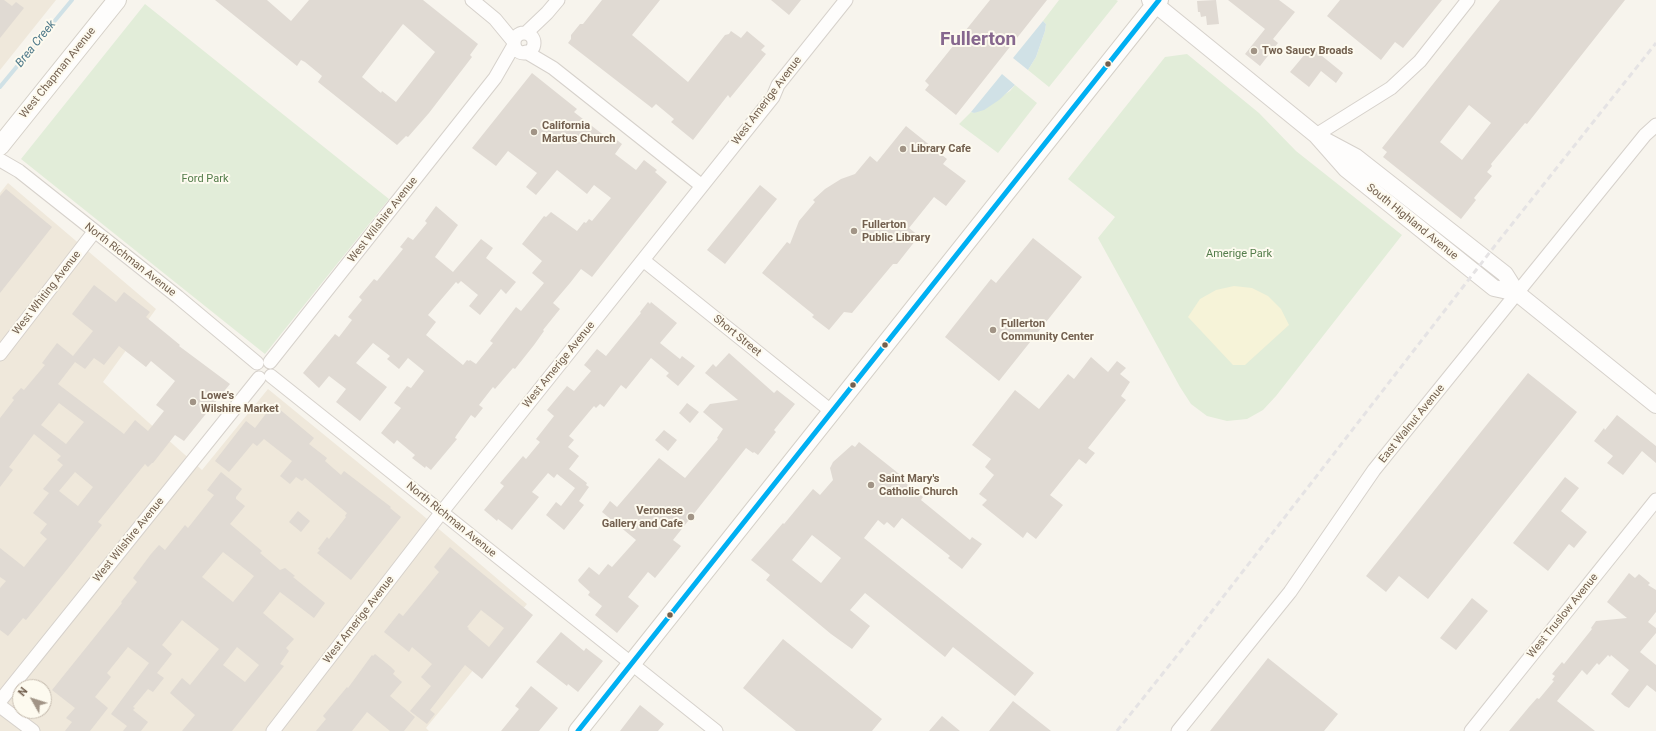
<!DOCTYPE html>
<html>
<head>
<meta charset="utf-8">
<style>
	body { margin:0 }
	#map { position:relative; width:1656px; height:731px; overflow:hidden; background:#f7f4ed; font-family:Roboto,sans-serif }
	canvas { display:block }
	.north { position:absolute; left:12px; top:679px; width:40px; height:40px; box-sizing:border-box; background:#fdfaef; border:1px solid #c6bcaf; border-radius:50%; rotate:309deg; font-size:11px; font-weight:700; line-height:16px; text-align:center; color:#73604f }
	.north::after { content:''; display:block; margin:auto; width:14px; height:18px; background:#a19486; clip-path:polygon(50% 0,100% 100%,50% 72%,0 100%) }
</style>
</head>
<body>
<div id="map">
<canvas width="1656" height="731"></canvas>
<div class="north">N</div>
</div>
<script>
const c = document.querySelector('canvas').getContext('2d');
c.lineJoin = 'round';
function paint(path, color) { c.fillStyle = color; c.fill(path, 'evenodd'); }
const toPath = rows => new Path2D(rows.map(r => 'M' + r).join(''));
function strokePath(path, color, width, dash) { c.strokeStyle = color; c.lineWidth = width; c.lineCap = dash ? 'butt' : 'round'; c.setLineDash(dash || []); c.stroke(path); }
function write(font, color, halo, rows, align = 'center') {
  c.font = font + ' Roboto,sans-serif'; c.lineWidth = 4; c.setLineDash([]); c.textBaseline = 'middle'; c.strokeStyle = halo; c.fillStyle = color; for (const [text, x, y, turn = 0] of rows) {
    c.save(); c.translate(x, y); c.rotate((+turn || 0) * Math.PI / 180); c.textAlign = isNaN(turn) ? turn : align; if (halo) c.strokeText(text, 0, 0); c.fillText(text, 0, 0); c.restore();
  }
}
const residential = toPath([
	[0,0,56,0,0,70],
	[8,183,156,309,103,382,202,470,268,389,420,513,527,604,426,728,429,731,0,731,0,193],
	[20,687,44,687,44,711,20,711]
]);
const green = toPath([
	[1059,0,1116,0,1118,1,1049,87,1028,70,1036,57,1045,31,1046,24,1043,21],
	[145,4,389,199,265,354,21,159],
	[1187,54,1259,113,1296,151,1402,235,1276,396,1263,410,1247,419,1227,421,1207,416,1191,404,1180,387,1098,238,1115,217,1068,179,1165,57],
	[1015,85,1037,103,998,153,959,124,971,112,974,113,1010,91]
]);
const sand = toPath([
	[1234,286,1252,288,1268,296,1281,309,1289,325,1245,365,1233,365,1188,317,1200,299,1216,290]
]);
const water = toPath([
	[1043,21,1046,24,1045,31,1036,57,1028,70,1013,58],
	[1002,74,1015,85,999,100,984,110,974,113,971,112]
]);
const stream = toPath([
	[0,87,72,0]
]);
const building = toPath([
	[0,0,4,0,12,6,16,2,24,8,0,38],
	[215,0,267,0,291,21,309,0,423,0,478,44,470,55,472,57,429,113,408,137,406,136,397,145,318,82,322,76,305,62,301,60,297,66],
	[403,24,435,52,396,102,382,91,381,93,362,77],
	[602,0,660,0,632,35,688,82,725,35,729,34,731,31,741,38,747,31,765,46,761,50,766,54,730,98,728,95,693,140,671,122,674,119,656,104,652,108,568,43,571,39,571,35,580,24,583,24],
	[771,0,801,0,789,15],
	[990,0,1047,0,956,115,925,90,929,85,925,81],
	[1216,0,1219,24,1207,25,1206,16,1201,17,1200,12,1198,12,1197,1],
	[1228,0,1279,0,1295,12,1273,39,1278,43,1260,66,1245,54,1265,29],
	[1340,0,1442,0,1403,48,1395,42,1381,60,1327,16],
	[1500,0,1625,0,1527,124,1525,123,1491,164,1492,166,1487,172,1492,176,1474,198,1476,200,1461,219,1383,157,1387,152,1382,148],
	[1469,105,1491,123,1462,160,1440,142],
	[1311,47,1343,73,1336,83,1321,71,1309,87,1290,72],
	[532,73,577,109,574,112,606,137,609,134,622,144,615,154,636,170,644,160,657,170,655,172,667,182,592,277,581,269,570,283,553,303,560,309,543,330,544,331,534,345,515,369,513,368,495,389,493,387,479,405,483,408,475,418,471,415,456,436,455,438,457,439,431,470,426,466,425,468,412,458,415,455,397,440,394,444,381,433,401,408,394,403,407,386,411,388,424,371,408,358,399,369,387,359,390,356,373,343,356,363,387,387,360,421,336,402,346,389,329,376,319,388,303,373,335,334,339,337,352,320,348,317,362,300,359,297,374,279,377,281,403,249,400,247,408,237,413,240,427,223,425,221,436,206,458,225,435,257,453,272,481,239,493,248,486,258,516,282,506,294,501,289,480,315,469,306,478,295,461,281,458,284,456,282,428,315,436,322,426,335,463,365,467,360,469,361,470,360,476,364,493,343,490,341,516,307,521,311,544,283,532,273,542,261,522,244,544,216,546,217,551,212,577,231,584,222,586,223,589,219,592,221,611,198,594,185,587,194,557,170,536,195,526,187,537,173,508,151,496,166,472,148],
	[906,126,947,159,943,164,966,181,946,206,934,197,909,228,919,236,897,264,893,264,852,313,844,312,829,330,812,317,814,315,762,273,787,242,790,244,799,221,815,202,813,200,825,189,841,179,855,174,870,156,877,162],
	[760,185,777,199,725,264,707,250],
	[6,189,52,227,0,293,0,196],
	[1033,238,1082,277,999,381,945,337,991,279,996,283],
	[94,285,116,302,124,292,150,312,146,317,180,345,179,346,230,384,184,441,175,435,153,463,152,463,148,467,145,464,98,522,102,525,69,567,26,620,23,618,8,636,0,630,0,588,6,581,0,577,0,548,24,567,46,540,47,539,40,533,47,524,33,513,49,493,43,489,63,465,57,460,61,456,34,434,9,467,13,470,0,487,0,418,14,400,12,398,21,388,24,390,45,365,42,363,57,343,73,356,93,331,72,314],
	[119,346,146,367,151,361,175,381,156,405,164,411,148,431,135,420,124,434,58,384,75,362,85,369,94,358,104,365],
	[59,403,84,422,66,444,41,425],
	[75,472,93,487,78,506,59,491],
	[648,302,650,304,651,302,677,323,660,343,680,359,682,356,695,366,678,386,666,376,669,373,651,358,626,389,621,385,604,407,600,404,596,408,594,406,569,436,574,440,568,447,579,456,569,469,587,483,586,485,589,487,579,501,584,505,564,530,546,515,556,502,561,506,575,488,557,474,554,478,548,473,532,492,539,497,512,530,498,519,497,521,484,510,504,486,500,483,523,456,526,459,540,442,536,439,554,416,547,410,567,386,574,391,591,371,584,365,597,349,606,356,641,313,640,312],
	[729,353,774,393,777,390,795,404,774,430,776,432,758,455,754,452,753,453,746,448,673,540,681,546,655,578,648,572,628,597,639,606,617,633,595,615,602,606,588,595,590,592,579,582,578,580,589,567,599,575,608,564,612,567,636,540,602,512,610,501,617,507,659,458,685,478,718,439,717,438,723,429,703,412,710,404,738,400,705,373,713,364,716,367],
	[1091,357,1108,372,1117,361,1126,368,1120,374,1130,382,1121,396,1126,400,1088,448,1095,453,1086,464,1079,459,1050,495,1063,505,1036,539,1027,532,1023,538,982,505,987,500,979,494,994,475,985,467,991,459,972,445,1015,390,1039,409,1068,374,1074,379],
	[1528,373,1577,412,1428,599,1399,576,1386,592,1366,576],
	[687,403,699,412,690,423,679,413],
	[271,407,276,411,278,408,314,438,309,444,327,458,325,461,341,475,344,471,391,507,390,508,401,517,351,580,317,553,320,550,318,549,327,537,329,539,346,517,345,516,347,513,305,478,302,481,296,477,290,484,280,476,292,461,264,439,257,446,253,443,229,472,215,461,246,421,255,428],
	[1617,415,1656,446,1656,463,1642,451,1623,475,1607,463,1613,456,1594,441,1604,428,1605,430],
	[664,430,677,440,668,451,655,440],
	[859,442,903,477,903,481,923,497,921,500,970,540,972,537,982,544,962,569,948,558,950,556,902,518,894,528,887,522,884,525,878,520,864,538,1034,673,1015,696,953,647,945,657,865,593,850,610,870,626,852,649,831,634,766,580,770,575,751,560,783,523,784,524,813,489,820,495,833,480,830,468,833,462,852,445,855,447],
	[812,535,841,558,821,583,792,560],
	[221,472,242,489,236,497,236,499,245,506,230,524,262,551,260,553,280,570,285,568,295,576,293,577,325,603,314,618,280,592,263,613,294,639,286,648,289,651,280,664,284,666,232,731,182,731,195,715,170,693,182,678,190,685,219,649,182,620,162,645,172,654,157,673,164,678,153,692,148,689,133,707,135,708,133,710,148,722,141,731,123,731,127,726,111,714,149,663,128,647,107,673,111,677,95,697,108,708,90,731,65,731,72,722,66,718,75,708,52,690,122,603,121,602,137,582,133,578,151,554,159,545,165,550,185,525,188,528,214,495,207,490],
	[223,552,254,576,233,602,202,577],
	[237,647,259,665,245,682,223,665],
	[1565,477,1579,488,1561,511,1587,532,1574,548,1569,544,1548,571,1513,543],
	[298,511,310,521,301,532,289,522],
	[450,547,533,615,482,679,465,665,430,710,435,714,427,724,410,711,431,686,421,677,432,664,412,647,409,652,384,632,399,613,403,616,439,572,434,567],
	[481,610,504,628,489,647,468,629,469,628,467,627],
	[1629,573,1635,578,1639,574,1650,583,1648,585,1656,590,1656,612,1648,622,1656,628,1656,633,1640,652,1656,665,1656,692,1647,685,1629,708,1625,706,1611,694,1629,670,1611,655,1610,657,1608,655,1599,665,1597,663,1587,675,1582,670,1557,701,1595,731,1509,731,1529,707,1537,698,1539,699,1554,681,1552,680,1555,676,1552,674,1562,662,1564,664,1592,629,1591,628,1596,621,1627,618,1607,602],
	[1472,598,1488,611,1456,650,1440,638],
	[561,632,584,651,586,648,603,661,578,692,568,684,567,686,536,662],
	[783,639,882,719,872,731,796,731,743,688],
	[375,654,391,667,395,671,393,674,402,682,390,696,415,717,404,731,390,731,367,712,352,731,316,731,326,719,323,716,347,687,348,688,372,655,373,656],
	[1268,658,1338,714,1324,731,1210,731],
	[531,686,558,708,539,731,501,731,519,709,515,706],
	[1013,701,1051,731,989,731],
	[640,705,664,724,658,731,620,731],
	[942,716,960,731,929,731]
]);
const minor = toPath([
	[472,0,495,19,514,42],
	[526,33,547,13,558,0],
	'514 43a10 10 0 1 1 20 0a10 10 0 1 1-20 0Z',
	[526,52,553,68,702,186],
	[1316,135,1391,88,1420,61,1468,0],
	[0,160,19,171,178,297,257,363],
	[643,260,831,411],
	[0,354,94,232],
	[270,362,495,78,514,45],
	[271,376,716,731],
	[0,701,259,378],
	[0,706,33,731],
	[273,731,441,513,773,97,778,85,846,0],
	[1178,731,1290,592,1374,470,1517,293,1645,135,1656,125],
	[1471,731,1656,500]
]);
const tertiary = toPath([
	[1150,0,1316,135,1346,169,1494,288,1517,293],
	[1326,141,1356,157,1505,274,1517,293,1656,405]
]);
const secondary = toPath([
	[0,146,117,0],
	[578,731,1159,0]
]);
const rail = toPath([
	[1117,731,1199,628,1497,243,1656,43]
]);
const bus1 = toPath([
	[578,731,1159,0]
]);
const markers = [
	[1254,51,4,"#a19486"],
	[1108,64,3.5,"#73604f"],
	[534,132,4,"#a19486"],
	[903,149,4,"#a19486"],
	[854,231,4,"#a19486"],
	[993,330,4,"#a19486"],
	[885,345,3.5,"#73604f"],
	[853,385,3.5,"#73604f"],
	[193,402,4,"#a19486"],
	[871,485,4,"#a19486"],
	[691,517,4,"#a19486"],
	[670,615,3.5,"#73604f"]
];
const poiNames = [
	["Two Saucy Broads",1262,51],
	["California",542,126],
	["Martus Church",542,139],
	["Library Cafe",911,149],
	["Fullerton",862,225],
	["Public Library",862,238],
	["Fullerton",1001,324],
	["Community Center",1001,337],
	["Lowe's",201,396],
	["Wilshire Market",201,409],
	["Saint Mary's",879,479],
	["Catholic Church",879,492],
	["Veronese",683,511,"right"],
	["Gallery and Cafe",683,524,"right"]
];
const streetNames = [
	["West Chapman Avenue",58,73,-51],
	["West Amerige Avenue",767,101,-53],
	["West Wilshire Avenue",383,220,-52],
	["South Highland Avenue",1412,222,39],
	["North Richman Avenue",130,260,38],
	["West Whiting Avenue",47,293,-52],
	["Short Street",737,336,39],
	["West Amerige Avenue",559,365,-51],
	["East Walnut Avenue",1412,424,-51],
	["North Richman Avenue",451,520,39],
	["West Wilshire Avenue",129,540,-51],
	["West Truslow Avenue",1563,616,-51],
	["West Amerige Avenue",359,620,-52]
];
const parkNames = [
	["Ford Park",205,179],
	["Amerige Park",1239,254]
];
const waterNames = [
	["Brea Creek",36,44,-51]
];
const townNames = [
	["Fullerton",978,40]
];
paint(residential, '#efe8db');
paint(green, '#e2edd9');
paint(sand, '#f6f3d8');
paint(water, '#d0e1e6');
strokePath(stream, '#d0e1e6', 4);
paint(building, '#e0dad3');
strokePath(minor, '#d6d1cb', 15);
strokePath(tertiary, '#d6d1cb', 18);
strokePath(secondary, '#d5d0c8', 20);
strokePath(minor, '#fefdfc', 13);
strokePath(tertiary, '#fefdfc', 16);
strokePath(secondary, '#fefdfc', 18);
strokePath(rail, '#e5e3e4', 3, [6, 4]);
strokePath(bus1, '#00aff2', 5);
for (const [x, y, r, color] of markers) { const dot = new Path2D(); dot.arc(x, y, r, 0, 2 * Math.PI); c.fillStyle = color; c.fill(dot); strokePath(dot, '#fdfaef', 1.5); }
write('bold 11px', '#73604f', '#fdfaef', poiNames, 'left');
write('11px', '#73604f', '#fdfaef', streetNames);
write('11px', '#547d4b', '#fdfaef', parkNames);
write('italic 12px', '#4e798a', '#fdfaef', waterNames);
write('bold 19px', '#86678e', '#fdfaef', townNames);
</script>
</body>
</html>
